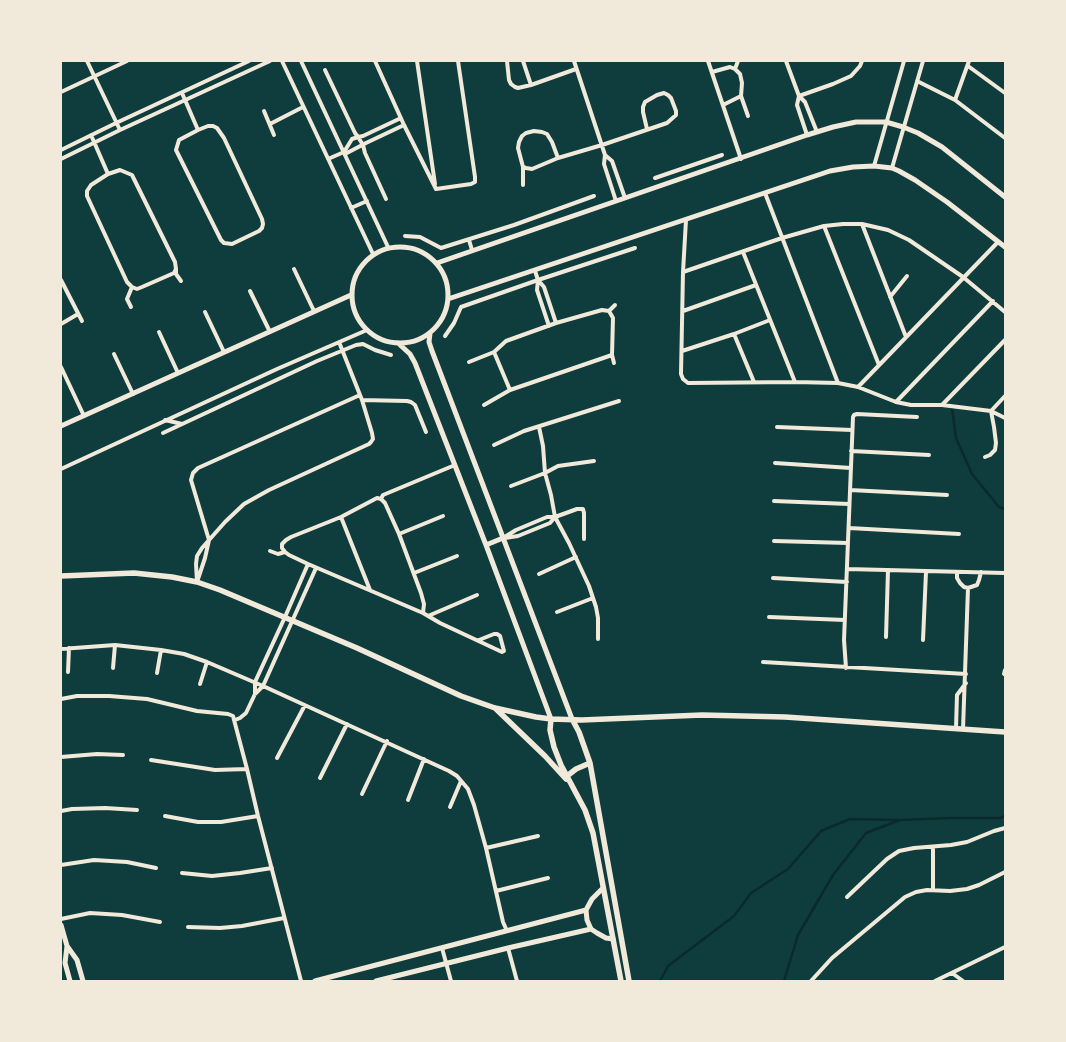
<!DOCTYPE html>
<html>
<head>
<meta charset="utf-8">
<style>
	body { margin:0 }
	#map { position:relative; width:1066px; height:1042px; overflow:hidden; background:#0f3d3e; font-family:"Exo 2",sans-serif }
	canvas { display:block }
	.frame { position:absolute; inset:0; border:62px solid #f1e9da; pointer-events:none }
</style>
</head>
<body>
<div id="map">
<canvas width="1066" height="1042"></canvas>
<div class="frame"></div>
</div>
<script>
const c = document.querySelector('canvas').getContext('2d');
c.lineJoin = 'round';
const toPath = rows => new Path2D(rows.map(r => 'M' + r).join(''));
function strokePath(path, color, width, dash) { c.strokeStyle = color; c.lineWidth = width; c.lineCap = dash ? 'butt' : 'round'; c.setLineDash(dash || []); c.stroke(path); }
const stream = toPath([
	[952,408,956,438,972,474,999,507,1005,509],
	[660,981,668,966,734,916,751,893,788,869,821,831,850,819,897,820],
	[784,981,798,935,833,875,866,833,900,820,951,818,1000,818,1005,816]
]);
const minor = toPath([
	[87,61,120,130],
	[282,61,373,254],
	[301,61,388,247],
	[375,61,404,125,436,189],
	[417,61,435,184],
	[507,61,509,80,511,84,515,87,518,88,531,85,576,69],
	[523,61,531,85],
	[574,61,605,155,604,164,616,201],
	[708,61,741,159],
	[786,61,799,96,797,105,807,135],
	[968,66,1005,93],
	[735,69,738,61],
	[325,70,355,133,358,137,363,145,365,153,386,199],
	[712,72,730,67,735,69,740,74,742,83,741,96,723,105],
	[917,81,955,100,1005,138],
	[61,92,127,61],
	[182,93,198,130],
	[741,96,748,116],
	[799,96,833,84,851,76,860,66,862,61],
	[799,96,805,102,817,132],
	[955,100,969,61],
	[264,111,274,135],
	[270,124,303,107],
	[208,126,213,126,217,128,224,138,262,219,263,224,262,228,259,231,232,244,224,243,221,240,176,150,179,140,198,130,208,126],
	[91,135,108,174],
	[61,150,116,123,249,61],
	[345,154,366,143,404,125],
	[605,155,612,161,625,198],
	[61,159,120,130,270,61],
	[328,159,344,152,352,139,358,137,363,136,401,118],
	[874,166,904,61],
	[523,167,526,168,532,169,558,158,602,145,667,123,676,115,676,111,671,98,668,95,664,93,657,95,645,102,643,107,643,112,647,129],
	[892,168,923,61],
	[655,178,722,155],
	[523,185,523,167,518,148,519,142,522,136,526,133,534,131,542,132,547,134,552,142,558,158],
	[436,189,471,184,475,182,475,177,458,61],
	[765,193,838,383],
	[351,208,367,201],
	[686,220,683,272,681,374,683,379,688,383,795,382,838,383,858,387,896,402,911,405,942,405,991,411,1005,418],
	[862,224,906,337],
	[824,226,879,365],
	[405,236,420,237,441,248,514,225,594,196],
	[469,240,472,250],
	[743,252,795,382],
	[176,269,174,273,142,287,137,289,132,287,127,282,87,196,87,191,91,185,108,174,120,170,132,175,175,262,176,269,176,274,181,281],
	[294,269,314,311],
	[535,271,538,280,544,287,556,323],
	[683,272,782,238,824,226,843,224,862,224,888,230,909,240,963,277,1005,312],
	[61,280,82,321],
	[538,280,537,290,549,326],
	[250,291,270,332],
	[890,297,907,276],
	[131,307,127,299,132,287],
	[609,311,613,318,612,355],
	[683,311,756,285],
	[205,312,224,352],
	[61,324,78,314],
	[159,332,178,373],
	[734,334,754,382],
	[445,336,454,323,461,307,538,280,635,248],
	[682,351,734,334,770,320],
	[494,352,510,390],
	[114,354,133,394],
	[469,362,494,352,506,341,556,323,602,310,609,311,615,305],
	[61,367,84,416],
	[858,387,998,242],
	[362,400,407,401,411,402,415,405,426,432],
	[896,402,993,301],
	[484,405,510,390,612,355,614,363],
	[942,405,1005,340],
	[165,420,182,424],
	[539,427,543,446,545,473,551,495,555,517,569,543,589,586,596,607,598,618,598,639],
	[777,427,852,430],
	[163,433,317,361,356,345,363,344,375,350,391,355],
	[494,445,524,431,619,401],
	[851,451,929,455],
	[985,457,990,455,995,450,996,443,994,427,991,411,1005,396],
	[775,463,851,468],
	[455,465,383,495,381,499,377,498,341,517,291,537,286,540,282,544,282,548,285,552,289,555,308,564,423,613,440,623,502,652,504,651,500,636,497,634,494,634,479,640],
	[61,469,277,369,367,330],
	[511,486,545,473,558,466,594,461],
	[850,490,947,495],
	[381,499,385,503,399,534,421,593,424,604,423,613],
	[774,501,849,504],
	[341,517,370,590],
	[849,528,959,534],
	[399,534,443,516],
	[503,538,516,530,547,517,555,517,577,509,583,509,584,513,584,539],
	[505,538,518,536,550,523,555,517],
	[774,541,848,543],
	[270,551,278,554,285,552],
	[847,569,1005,573],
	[957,572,957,578,960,583,964,587,968,588,977,585,979,580,981,572],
	[414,573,457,556],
	[539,574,576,557],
	[773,578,847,582],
	[198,579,205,558,209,540,191,480,193,473,198,468,360,395],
	[197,582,196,564,197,556,202,548,225,522,244,504,269,490,369,444,371,442,373,439,372,433,362,400,339,342],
	[557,612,593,598],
	[428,616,477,595],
	[769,617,845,620],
	[886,637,888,570],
	[923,640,926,572],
	[61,649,115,645,161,650,184,654,207,662,263,686,449,771,457,776,468,789,474,805,486,848,503,922,507,931],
	[763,662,966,674],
	[113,668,115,645],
	[846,668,844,640,853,417,854,415,857,414,917,417],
	[68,672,69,648],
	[157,673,161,650],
	[1004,674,1005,670],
	[200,684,207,662],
	[255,694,255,682,285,617,308,564],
	[61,699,77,696,109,696,147,699,197,711,228,714,233,716,247,769,258,816,301,981],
	[235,720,240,718,246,713,255,694,263,686,316,568],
	[956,728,957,695,966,683],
	[963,729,968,588],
	[61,757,97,754,123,755],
	[277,758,305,705],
	[151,760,215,770,247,769],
	[320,778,347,724],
	[362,794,387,741],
	[408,800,424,759],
	[450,807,461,781],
	[61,811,72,809,105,808,137,810],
	[165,816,198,822,221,822,258,816],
	[933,847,933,890],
	[486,848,538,836],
	[61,865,94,860,127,862,156,868],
	[182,873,212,876,240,873,272,868],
	[496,891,548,878],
	[847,897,887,859,899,851,914,848,951,845,967,842,994,831,1005,828],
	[61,919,90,913,122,915,160,922],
	[188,927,220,928,242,926,284,918],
	[442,948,451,981],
	[508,948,517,981],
	[952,973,963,981],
	[811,981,832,958,905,897,916,892,927,890,950,891,967,889,979,885,1005,872],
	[935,981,1005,947]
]);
const tertiary = toPath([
	'352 295a48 48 0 1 1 96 0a48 48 0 1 1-96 0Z',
	[437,263,807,135,833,127,856,122,886,122,903,127,918,133,942,147,1005,197],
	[448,299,830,171,853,167,874,166,892,168,899,171,915,180,947,202,1005,247],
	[430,333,429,342,432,351,572,719],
	[398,343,410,354,415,363,486,545,551,719],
	[61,426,351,295],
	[486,545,503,538],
	[603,888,592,899,586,910,587,920,591,929,597,933,606,938,613,939],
	[61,925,67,946,65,963,70,981],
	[67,946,77,960,83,981],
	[315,981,586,910],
	[376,981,508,948,591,929]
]);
const secondary = toPath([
	[61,576,134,573,172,577,197,582,220,590,357,648,461,696,495,708,536,717,551,719,582,720,702,715,785,717,1005,732],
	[495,708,545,756,566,779],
	[551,719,550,730,554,747,561,765,585,810,593,833,621,981],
	[572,719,579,732,590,763,629,981],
	[567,776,576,769,590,763]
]);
strokePath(stream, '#0a2a2b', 2.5);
strokePath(minor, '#f1e9da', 4);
strokePath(tertiary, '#f1e9da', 5);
strokePath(secondary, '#f1e9da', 5.5);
</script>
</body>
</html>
